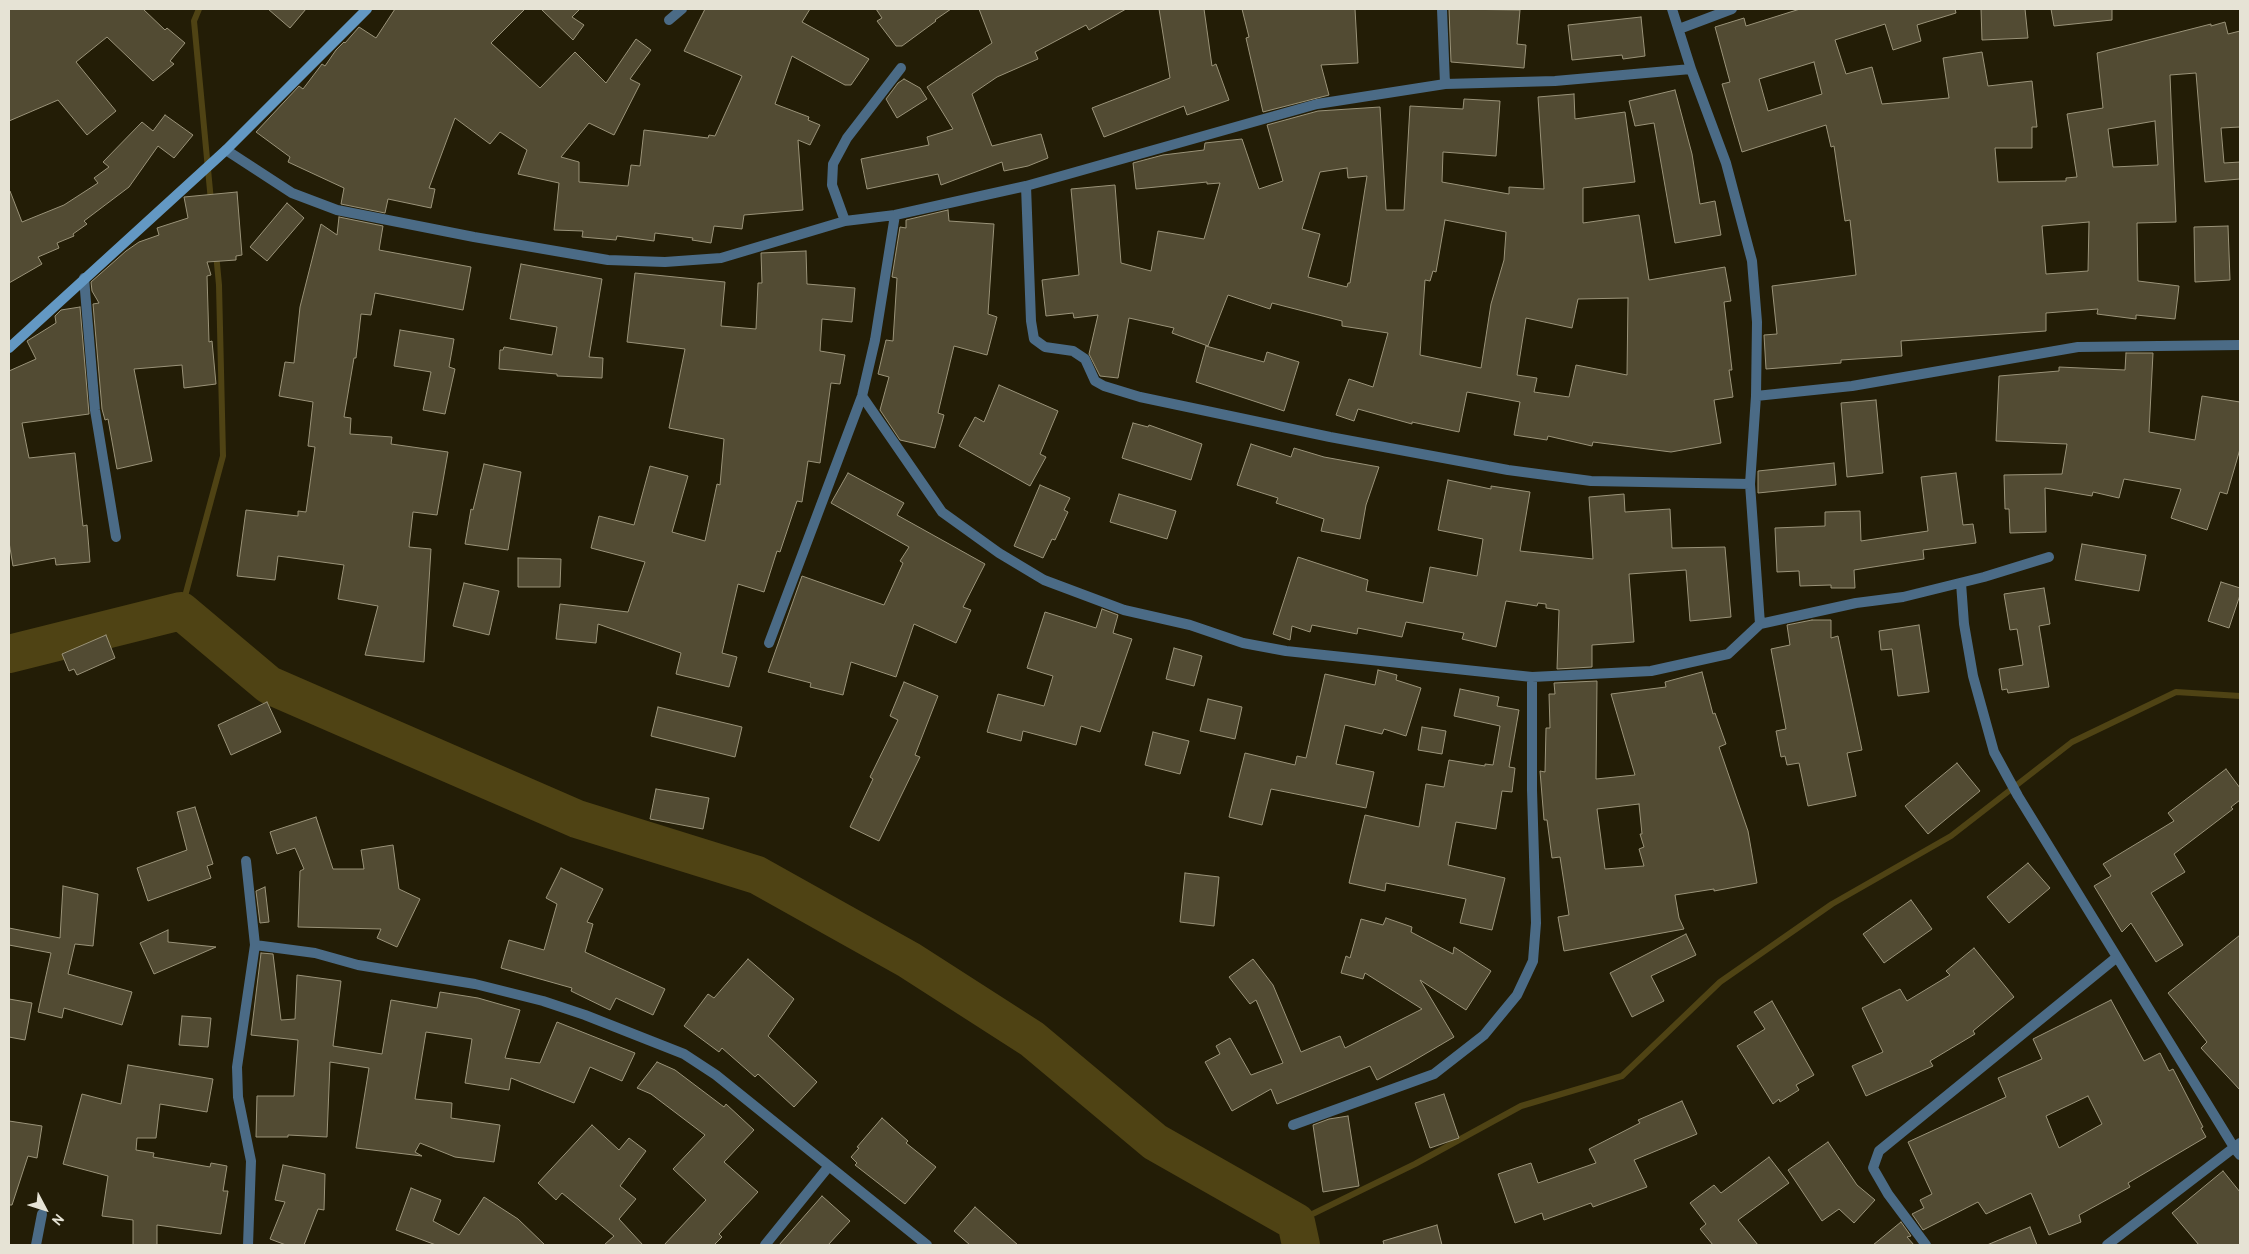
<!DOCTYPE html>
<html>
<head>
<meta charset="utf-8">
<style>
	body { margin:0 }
	#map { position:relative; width:2249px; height:1254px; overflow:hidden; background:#231d06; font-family:Overpass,sans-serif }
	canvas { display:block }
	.frame { position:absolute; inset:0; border:10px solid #e6e3d5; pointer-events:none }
	.north { position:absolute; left:20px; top:1184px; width:50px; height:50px; -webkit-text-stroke:4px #231d06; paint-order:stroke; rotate:130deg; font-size:14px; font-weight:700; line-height:20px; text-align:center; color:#e6e3d5 }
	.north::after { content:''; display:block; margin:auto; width:18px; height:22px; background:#e6e3d5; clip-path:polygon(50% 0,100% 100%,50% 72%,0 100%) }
</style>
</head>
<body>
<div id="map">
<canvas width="2249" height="1254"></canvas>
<div class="frame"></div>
<div class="north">N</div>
</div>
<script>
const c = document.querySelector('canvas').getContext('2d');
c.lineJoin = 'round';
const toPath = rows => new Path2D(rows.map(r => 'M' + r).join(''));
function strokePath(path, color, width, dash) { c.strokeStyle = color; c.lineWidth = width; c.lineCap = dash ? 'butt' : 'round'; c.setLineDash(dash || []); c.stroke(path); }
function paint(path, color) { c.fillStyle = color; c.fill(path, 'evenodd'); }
const stream = toPath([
	[199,9,194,21,211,201],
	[181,611,223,456,219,285,216,253],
	[1296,1222,1415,1164,1521,1106,1622,1076,1720,982,1832,904,1951,836,2072,742,2176,692,2240,696]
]);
const river = toPath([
	[9,654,181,611,269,685,577,819,757,875,909,960,1032,1039,1155,1142,1296,1222,1301,1245]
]);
const building = toPath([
	[9,9,143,9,165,30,167,28,185,43,170,61,174,64,153,81,107,37,76,62,116,111,87,135,58,100,9,121,9,9],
	[268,9,306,9,290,28,268,9],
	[395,9,525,9,491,43,540,88,575,52,606,83,636,39,651,50,630,79,640,84,614,135,589,123,561,157,579,162,579,182,628,186,631,165,640,166,644,130,708,138,709,135,715,136,742,76,684,51,705,9,810,9,802,22,869,59,851,85,845,85,792,56,775,104,809,117,808,120,820,125,810,145,798,140,803,210,744,215,742,229,714,226,711,243,692,240,693,238,655,233,654,241,617,236,616,240,582,237,583,231,554,230,559,183,518,174,527,150,500,132,490,144,455,118,429,188,435,189,431,208,388,199,385,213,341,204,344,188,288,162,290,157,256,132,299,86,303,89,322,64,325,66,336,50,344,42,345,43,359,27,376,38,395,9],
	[541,9,580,9,572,17,584,25,573,40,541,9],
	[876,9,951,9,935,20,936,21,902,46,896,46,877,21,882,18,876,9],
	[979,9,1126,9,1089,30,1086,25,1035,52,1038,59,997,77,972,94,992,146,1041,134,1048,158,1028,166,1004,171,1002,162,941,185,938,174,867,189,861,159,929,145,927,137,953,129,927,87,992,43,979,9],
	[1159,9,1204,9,1212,66,1216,64,1229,100,1187,115,1184,106,1104,137,1092,108,1170,78,1159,9],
	[1242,9,1355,9,1358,63,1321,65,1329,95,1263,112,1246,38,1249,37,1242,9],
	[1449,9,1520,10,1517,44,1526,45,1524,68,1451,62,1449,9],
	[1800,9,1955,9,1956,13,1917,25,1921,41,1893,50,1885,24,1835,40,1846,74,1872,67,1882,104,1949,98,1943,58,1982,52,1988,86,2032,81,2037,127,2032,127,2032,148,1995,148,1998,182,2066,181,2066,178,2077,177,2067,114,2103,108,2097,53,2211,24,2211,26,2225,22,2228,34,2240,31,2240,127,2221,128,2224,163,2240,162,2240,179,2205,182,2196,73,2170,75,2176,222,2137,223,2138,281,2179,286,2175,319,2136,315,2136,319,2097,314,2098,309,2046,313,2046,331,1901,341,1902,356,1841,360,1841,363,1766,369,1764,335,1777,334,1772,286,1856,275,1850,220,1845,221,1834,146,1831,147,1826,125,1742,152,1722,84,1730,82,1715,27,1744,18,1746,26,1800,9],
	[1814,62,1822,94,1768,111,1759,79,1814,62],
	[2155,121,2158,165,2113,167,2108,129,2155,121],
	[2089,222,2088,271,2046,274,2042,226,2089,222],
	[1981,9,2025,9,2028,38,1982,40,1981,9],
	[2051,9,2112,9,2112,20,2054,26,2051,9],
	[1641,17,1645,56,1623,59,1622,55,1572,60,1568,25,1641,17],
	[904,79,920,88,927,99,897,118,886,99,898,83,904,79],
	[1675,90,1692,154,1700,204,1715,201,1721,235,1675,243,1654,123,1635,126,1629,101,1675,90],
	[1574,94,1575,119,1625,112,1635,182,1583,188,1583,223,1639,215,1649,280,1725,267,1731,301,1724,302,1732,370,1729,370,1733,397,1714,400,1721,443,1671,452,1593,442,1592,446,1548,436,1547,440,1514,435,1520,402,1467,392,1459,432,1412,422,1412,424,1358,409,1354,421,1336,415,1349,379,1373,387,1388,333,1342,326,1342,321,1272,303,1270,309,1228,295,1208,346,1172,333,1174,328,1129,318,1118,378,1100,376,1089,354,1098,315,1074,318,1073,313,1046,316,1042,280,1079,275,1071,189,1115,185,1121,263,1151,271,1158,231,1204,239,1220,183,1207,184,1207,182,1136,189,1133,163,1163,155,1204,150,1205,143,1242,139,1259,189,1283,181,1267,125,1318,111,1380,107,1386,210,1404,210,1410,106,1463,109,1464,99,1500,101,1496,156,1443,152,1442,182,1509,194,1509,187,1544,189,1538,97,1574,94],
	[1347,168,1348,178,1367,176,1350,283,1348,283,1347,287,1308,277,1320,234,1302,229,1320,172,1347,168],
	[1445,220,1506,232,1504,260,1491,304,1481,368,1420,355,1425,280,1430,281,1433,271,1436,272,1445,220],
	[1628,298,1627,375,1576,365,1569,397,1534,392,1537,378,1517,375,1526,318,1572,328,1578,299,1628,298],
	[165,115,193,135,174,158,158,146,129,187,84,221,87,224,73,234,74,236,57,243,59,248,38,257,42,264,9,283,9,191,10,191,22,222,64,205,98,183,94,178,109,167,103,162,142,122,153,131,165,115],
	[237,192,242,255,236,256,236,260,207,262,211,275,207,276,209,342,212,341,216,384,184,388,182,365,134,369,152,461,117,469,108,419,105,420,102,409,93,304,99,303,92,291,91,282,126,251,139,242,159,235,157,228,188,218,184,197,237,192],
	[287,203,304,218,267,261,250,247,287,203],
	[948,210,949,221,994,224,988,314,997,317,987,355,954,346,938,413,944,415,935,448,900,440,880,410,889,377,878,374,886,340,893,341,897,278,892,277,900,227,906,228,906,220,948,210],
	[339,217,383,226,379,250,471,267,463,310,375,293,371,315,361,314,356,358,354,358,344,417,351,418,350,434,392,437,391,444,448,452,437,515,413,512,409,547,431,549,424,662,365,655,378,606,338,599,344,565,278,556,275,580,237,576,246,510,298,516,298,511,306,512,315,447,308,446,313,402,279,396,285,362,294,363,300,307,321,224,337,235,339,217],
	[2228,226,2230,280,2195,282,2194,227,2228,226],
	[806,251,807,284,855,288,852,322,822,319,820,351,845,355,840,384,831,383,820,463,808,461,802,502,797,501,780,552,777,551,764,592,738,584,722,653,737,657,729,687,676,674,681,653,598,624,596,643,556,639,560,604,628,612,645,562,591,548,599,516,634,525,650,466,688,476,672,532,705,541,717,484,720,485,724,439,669,428,685,349,627,342,635,273,725,282,721,326,756,329,758,283,762,283,761,253,806,251],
	[521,264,602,279,589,357,603,358,602,378,557,376,557,374,499,369,500,350,503,350,504,347,552,355,557,327,510,319,521,264],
	[80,307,89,414,22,423,29,458,75,453,83,526,87,525,90,562,56,565,55,558,13,566,9,542,9,371,36,359,27,341,56,323,55,316,61,310,80,307],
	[400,330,454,339,449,367,455,369,445,414,423,410,431,372,394,366,400,330],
	[1206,346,1264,362,1267,352,1299,362,1284,411,1196,382,1206,346],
	[2126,353,2153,353,2149,432,2195,440,2202,396,2240,402,2240,449,2227,494,2220,492,2207,530,2171,518,2181,489,2124,479,2119,498,2093,492,2092,496,2045,488,2046,532,2010,533,2009,509,2005,509,2004,475,2062,474,2067,444,1996,441,1999,376,2059,371,2059,367,2125,370,2126,353],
	[999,385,1058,411,1040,454,1046,457,1030,486,959,446,975,417,984,422,999,385],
	[1876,400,1883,473,1847,477,1841,403,1876,400],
	[1133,423,1148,427,1149,425,1202,444,1191,480,1122,458,1133,423],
	[1251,444,1291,457,1294,448,1324,457,1379,467,1366,505,1360,539,1321,531,1324,519,1276,503,1278,498,1237,485,1251,444],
	[1834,463,1836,485,1758,493,1758,471,1834,463],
	[484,464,521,472,508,550,465,544,471,509,473,510,484,464],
	[848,473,904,503,897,515,985,564,963,607,971,610,956,643,914,624,896,677,851,662,843,695,810,687,811,683,768,672,802,576,884,605,903,563,900,561,909,547,831,503,848,473],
	[1956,473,1963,525,1973,524,1976,543,1923,550,1924,559,1854,570,1855,588,1831,588,1831,585,1800,586,1799,571,1777,572,1775,528,1825,526,1825,512,1860,511,1861,541,1928,531,1921,477,1956,473],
	[1448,480,1491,489,1491,486,1530,492,1520,551,1593,559,1589,497,1624,494,1625,512,1670,509,1672,548,1725,547,1731,617,1690,621,1686,570,1629,574,1634,642,1592,645,1592,667,1557,669,1559,610,1546,608,1546,604,1538,603,1537,606,1506,601,1496,647,1462,639,1464,633,1406,622,1402,637,1358,628,1357,634,1312,625,1310,632,1292,626,1290,640,1273,634,1298,557,1368,580,1366,591,1423,603,1430,567,1477,576,1483,539,1438,530,1448,480],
	[1040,485,1070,498,1064,510,1068,512,1055,540,1052,539,1043,558,1014,546,1040,485],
	[1119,494,1176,511,1167,539,1110,522,1119,494],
	[2082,544,2146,555,2139,591,2075,580,2082,544],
	[518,558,561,559,560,587,518,587,518,558],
	[2221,582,2240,588,2240,595,2229,628,2208,621,2221,582],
	[464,583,499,591,489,635,453,626,464,583],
	[2044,588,2050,624,2039,626,2049,687,2008,693,2007,689,2002,690,1999,669,2023,665,2017,629,2010,630,2004,594,2044,588],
	[1102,609,1118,615,1113,633,1132,639,1100,732,1081,726,1076,745,1023,731,1021,741,987,732,998,694,1044,706,1053,676,1027,668,1045,612,1096,628,1102,609],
	[1812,620,1831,620,1831,638,1838,636,1862,750,1847,753,1856,796,1808,806,1799,763,1787,765,1785,756,1781,757,1776,731,1786,729,1771,649,1790,645,1787,625,1812,620],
	[1919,625,1929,692,1898,696,1892,649,1881,650,1879,631,1919,625],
	[106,635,115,658,77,675,74,669,69,671,62,654,106,635],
	[1174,648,1202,656,1194,686,1166,679,1174,648],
	[1378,670,1397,675,1396,680,1421,688,1406,736,1384,729,1382,734,1345,725,1336,764,1374,772,1366,808,1271,789,1262,825,1229,817,1245,753,1295,765,1297,756,1306,758,1325,674,1375,685,1378,670],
	[1702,672,1713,714,1715,713,1726,744,1719,747,1748,831,1757,883,1714,891,1714,889,1675,895,1679,918,1684,929,1564,951,1558,917,1569,915,1560,857,1552,858,1547,820,1544,820,1540,771,1545,772,1546,728,1550,728,1549,694,1555,694,1554,683,1597,681,1596,779,1635,775,1611,694,1666,687,1665,682,1702,672],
	[1639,804,1642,834,1640,834,1644,847,1639,849,1644,866,1605,869,1597,809,1639,804],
	[904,682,938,696,915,755,920,757,879,841,850,827,873,779,870,777,898,720,890,716,904,682],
	[1460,689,1499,697,1497,706,1519,710,1509,767,1515,768,1512,792,1502,791,1496,829,1456,822,1448,865,1505,878,1492,930,1460,923,1466,899,1386,883,1385,891,1349,883,1365,815,1419,827,1426,784,1444,787,1449,760,1485,766,1485,764,1493,765,1500,726,1454,716,1460,689],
	[1208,699,1242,707,1235,739,1200,731,1208,699],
	[267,702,281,732,231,755,218,725,267,702],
	[658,707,742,727,735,757,651,736,658,707],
	[1422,727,1446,731,1442,754,1418,750,1422,727],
	[1153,732,1189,741,1180,774,1145,765,1153,732],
	[1957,763,1980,791,1928,834,1905,806,1957,763],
	[2226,769,2240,788,2240,800,2231,807,2233,809,2174,854,2185,872,2151,893,2183,945,2156,962,2131,923,2122,932,2094,886,2111,876,2103,864,2174,821,2168,813,2226,769],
	[656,789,709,798,703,829,650,819,656,789],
	[195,807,213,864,207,866,211,878,148,901,137,868,187,850,177,812,195,807],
	[316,817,333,869,364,869,361,850,393,845,399,889,420,899,397,947,377,938,381,929,298,927,300,871,304,869,295,848,277,854,270,832,316,817],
	[2028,863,2050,888,2009,923,1987,897,2028,863],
	[561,868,603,889,587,922,593,924,585,952,665,989,653,1015,616,998,610,1010,571,991,572,988,501,968,509,940,544,950,557,904,546,898,561,868],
	[1185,873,1219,877,1214,926,1180,922,1185,873],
	[63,886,98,894,93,946,75,944,68,974,132,992,122,1025,64,1008,62,1018,38,1012,51,953,9,945,9,928,60,938,63,886],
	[265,887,269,922,260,923,256,891,265,887],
	[1911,900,1932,929,1884,963,1863,934,1911,900],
	[1386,918,1412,927,1411,932,1453,954,1454,947,1491,971,1466,1010,1420,980,1454,1037,1408,1064,1377,1080,1370,1066,1277,1104,1271,1089,1232,1111,1205,1062,1220,1054,1216,1046,1230,1038,1251,1075,1283,1063,1256,1000,1250,1004,1229,977,1253,959,1273,985,1301,1052,1340,1036,1345,1048,1422,1009,1365,973,1363,979,1341,973,1346,956,1350,958,1361,919,1383,925,1386,918],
	[168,930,168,942,216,947,154,974,140,943,168,930],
	[1686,934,1696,955,1651,976,1664,1001,1632,1017,1610,973,1686,934],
	[2240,935,2240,1090,2201,1048,2207,1042,2168,993,2240,935],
	[1974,948,2014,997,1973,1031,1975,1034,1930,1061,1933,1066,1866,1096,1852,1066,1883,1052,1862,1008,1900,989,1907,1001,1950,975,1946,971,1974,948],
	[261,953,273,954,281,1020,295,1019,297,975,341,981,333,1046,382,1054,391,1000,437,1008,440,992,478,998,520,1010,505,1058,540,1063,557,1022,635,1053,622,1081,590,1067,574,1103,511,1078,509,1090,465,1083,472,1039,426,1032,415,1099,452,1103,451,1118,500,1125,494,1162,455,1157,420,1143,415,1152,422,1156,356,1148,369,1068,330,1062,327,1137,288,1135,288,1137,256,1137,257,1096,294,1096,298,1040,251,1035,261,953],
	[748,959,794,999,768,1036,817,1082,794,1107,758,1074,755,1077,722,1048,719,1052,684,1026,708,994,714,998,748,959],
	[9,999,32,1003,25,1040,9,1037,9,999],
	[2111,1000,2144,1061,2160,1053,2169,1071,2173,1069,2203,1127,2201,1128,2206,1137,2128,1183,2130,1187,2079,1215,2081,1222,2049,1235,2031,1193,1986,1214,1978,1202,1923,1230,1912,1214,1924,1208,1920,1200,1932,1194,1908,1142,2006,1097,1998,1078,2042,1059,2033,1039,2111,1000],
	[2088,1096,2102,1124,2059,1148,2046,1116,2088,1096],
	[1772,1001,1814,1075,1796,1085,1799,1090,1780,1102,1779,1099,1773,1104,1737,1046,1765,1029,1754,1012,1772,1001],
	[182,1016,211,1018,208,1047,179,1045,182,1016],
	[657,1062,675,1070,724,1107,726,1104,754,1130,724,1162,758,1192,719,1234,722,1237,714,1245,664,1245,706,1200,673,1169,705,1135,651,1094,637,1088,657,1062],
	[128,1065,213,1079,207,1112,160,1104,156,1138,137,1138,136,1150,154,1153,153,1157,210,1167,211,1163,227,1166,223,1191,228,1191,221,1234,157,1225,157,1245,133,1245,133,1220,102,1216,108,1176,63,1164,82,1094,121,1104,128,1065],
	[1444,1094,1459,1138,1430,1148,1415,1103,1444,1094],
	[1682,1101,1697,1134,1634,1160,1647,1187,1593,1207,1591,1203,1544,1220,1542,1213,1515,1223,1498,1174,1531,1163,1538,1183,1596,1163,1589,1149,1640,1123,1638,1120,1682,1101],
	[1348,1116,1359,1186,1323,1192,1313,1125,1329,1119,1348,1116],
	[882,1118,908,1141,906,1143,936,1167,905,1204,855,1165,857,1163,851,1157,859,1148,857,1147,882,1118],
	[9,1121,42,1126,37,1158,28,1156,12,1205,9,1205,9,1121],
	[592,1125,619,1150,629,1138,646,1151,620,1186,636,1199,619,1219,643,1245,604,1245,614,1236,562,1193,556,1200,538,1183,592,1125],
	[1828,1142,1857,1185,1875,1200,1854,1223,1839,1209,1822,1221,1788,1170,1828,1142],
	[1769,1157,1789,1183,1738,1220,1758,1245,1713,1245,1700,1229,1706,1224,1690,1203,1714,1185,1721,1193,1769,1157],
	[283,1165,325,1174,324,1210,318,1209,304,1245,286,1245,270,1239,285,1202,275,1200,283,1165],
	[2223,1171,2240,1192,2240,1245,2199,1245,2172,1213,2223,1171],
	[411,1188,441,1200,433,1221,459,1235,484,1197,518,1219,545,1245,436,1245,396,1230,411,1188],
	[822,1196,850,1221,828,1245,779,1245,822,1196],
	[975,1207,1018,1245,970,1245,954,1231,975,1207],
	[1901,1222,1911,1236,1907,1237,1914,1245,1873,1245,1901,1222],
	[1437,1225,1442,1245,1384,1245,1383,1241,1437,1225],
	[2030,1227,2037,1245,1987,1245,2030,1227]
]);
const minor = toPath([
	[1442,9,1445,84],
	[1672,9,1691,69,1726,163,1752,261,1757,322,1756,396,1750,484,1760,624],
	[669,20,682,9],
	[1679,29,1732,9],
	[226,150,292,193,337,210,474,237,608,260,665,262,721,258,845,221,895,215,1026,186,1317,104,1445,84,1555,81,1691,69],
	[1026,186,1031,321,1034,339,1045,347,1073,351,1085,359,1095,381,1104,386,1140,397,1330,437,1508,470,1591,481,1750,484],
	[845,221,832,185,833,164,847,138,901,68],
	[84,278,95,410,116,537],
	[862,396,942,512,999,553,1044,580,1124,610,1190,625,1243,643,1286,651,1532,677,1651,671,1728,654,1760,624,1856,603,1903,597,1984,577,2049,557],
	[1756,396,1852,386,2078,347,2240,345],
	[1961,583,1964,624,1973,676,1994,752,2018,796,2235,1149,2240,1155],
	[769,643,862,396,875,340,895,215],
	[246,861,255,945,237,1067,238,1097,251,1161,248,1245],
	[255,945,315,953,358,965,475,984,543,1001,585,1015,684,1054,716,1075,927,1245],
	[1293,1125,1434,1074,1484,1035,1517,995,1533,961,1536,923,1532,790,1532,677],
	[36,1245,42,1214],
	[765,1245,829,1166],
	[1926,1245,1888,1194,1873,1168,1879,1151,2117,957],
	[2107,1245,2240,1143]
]);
const secondary = toPath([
	[9,348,226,150,367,9]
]);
strokePath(stream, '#4f4314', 6);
strokePath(river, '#4f4314', 38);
paint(building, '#524b33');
strokePath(building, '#9a9379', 1);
strokePath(minor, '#4b6b86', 10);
strokePath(secondary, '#6398c3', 10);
</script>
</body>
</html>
